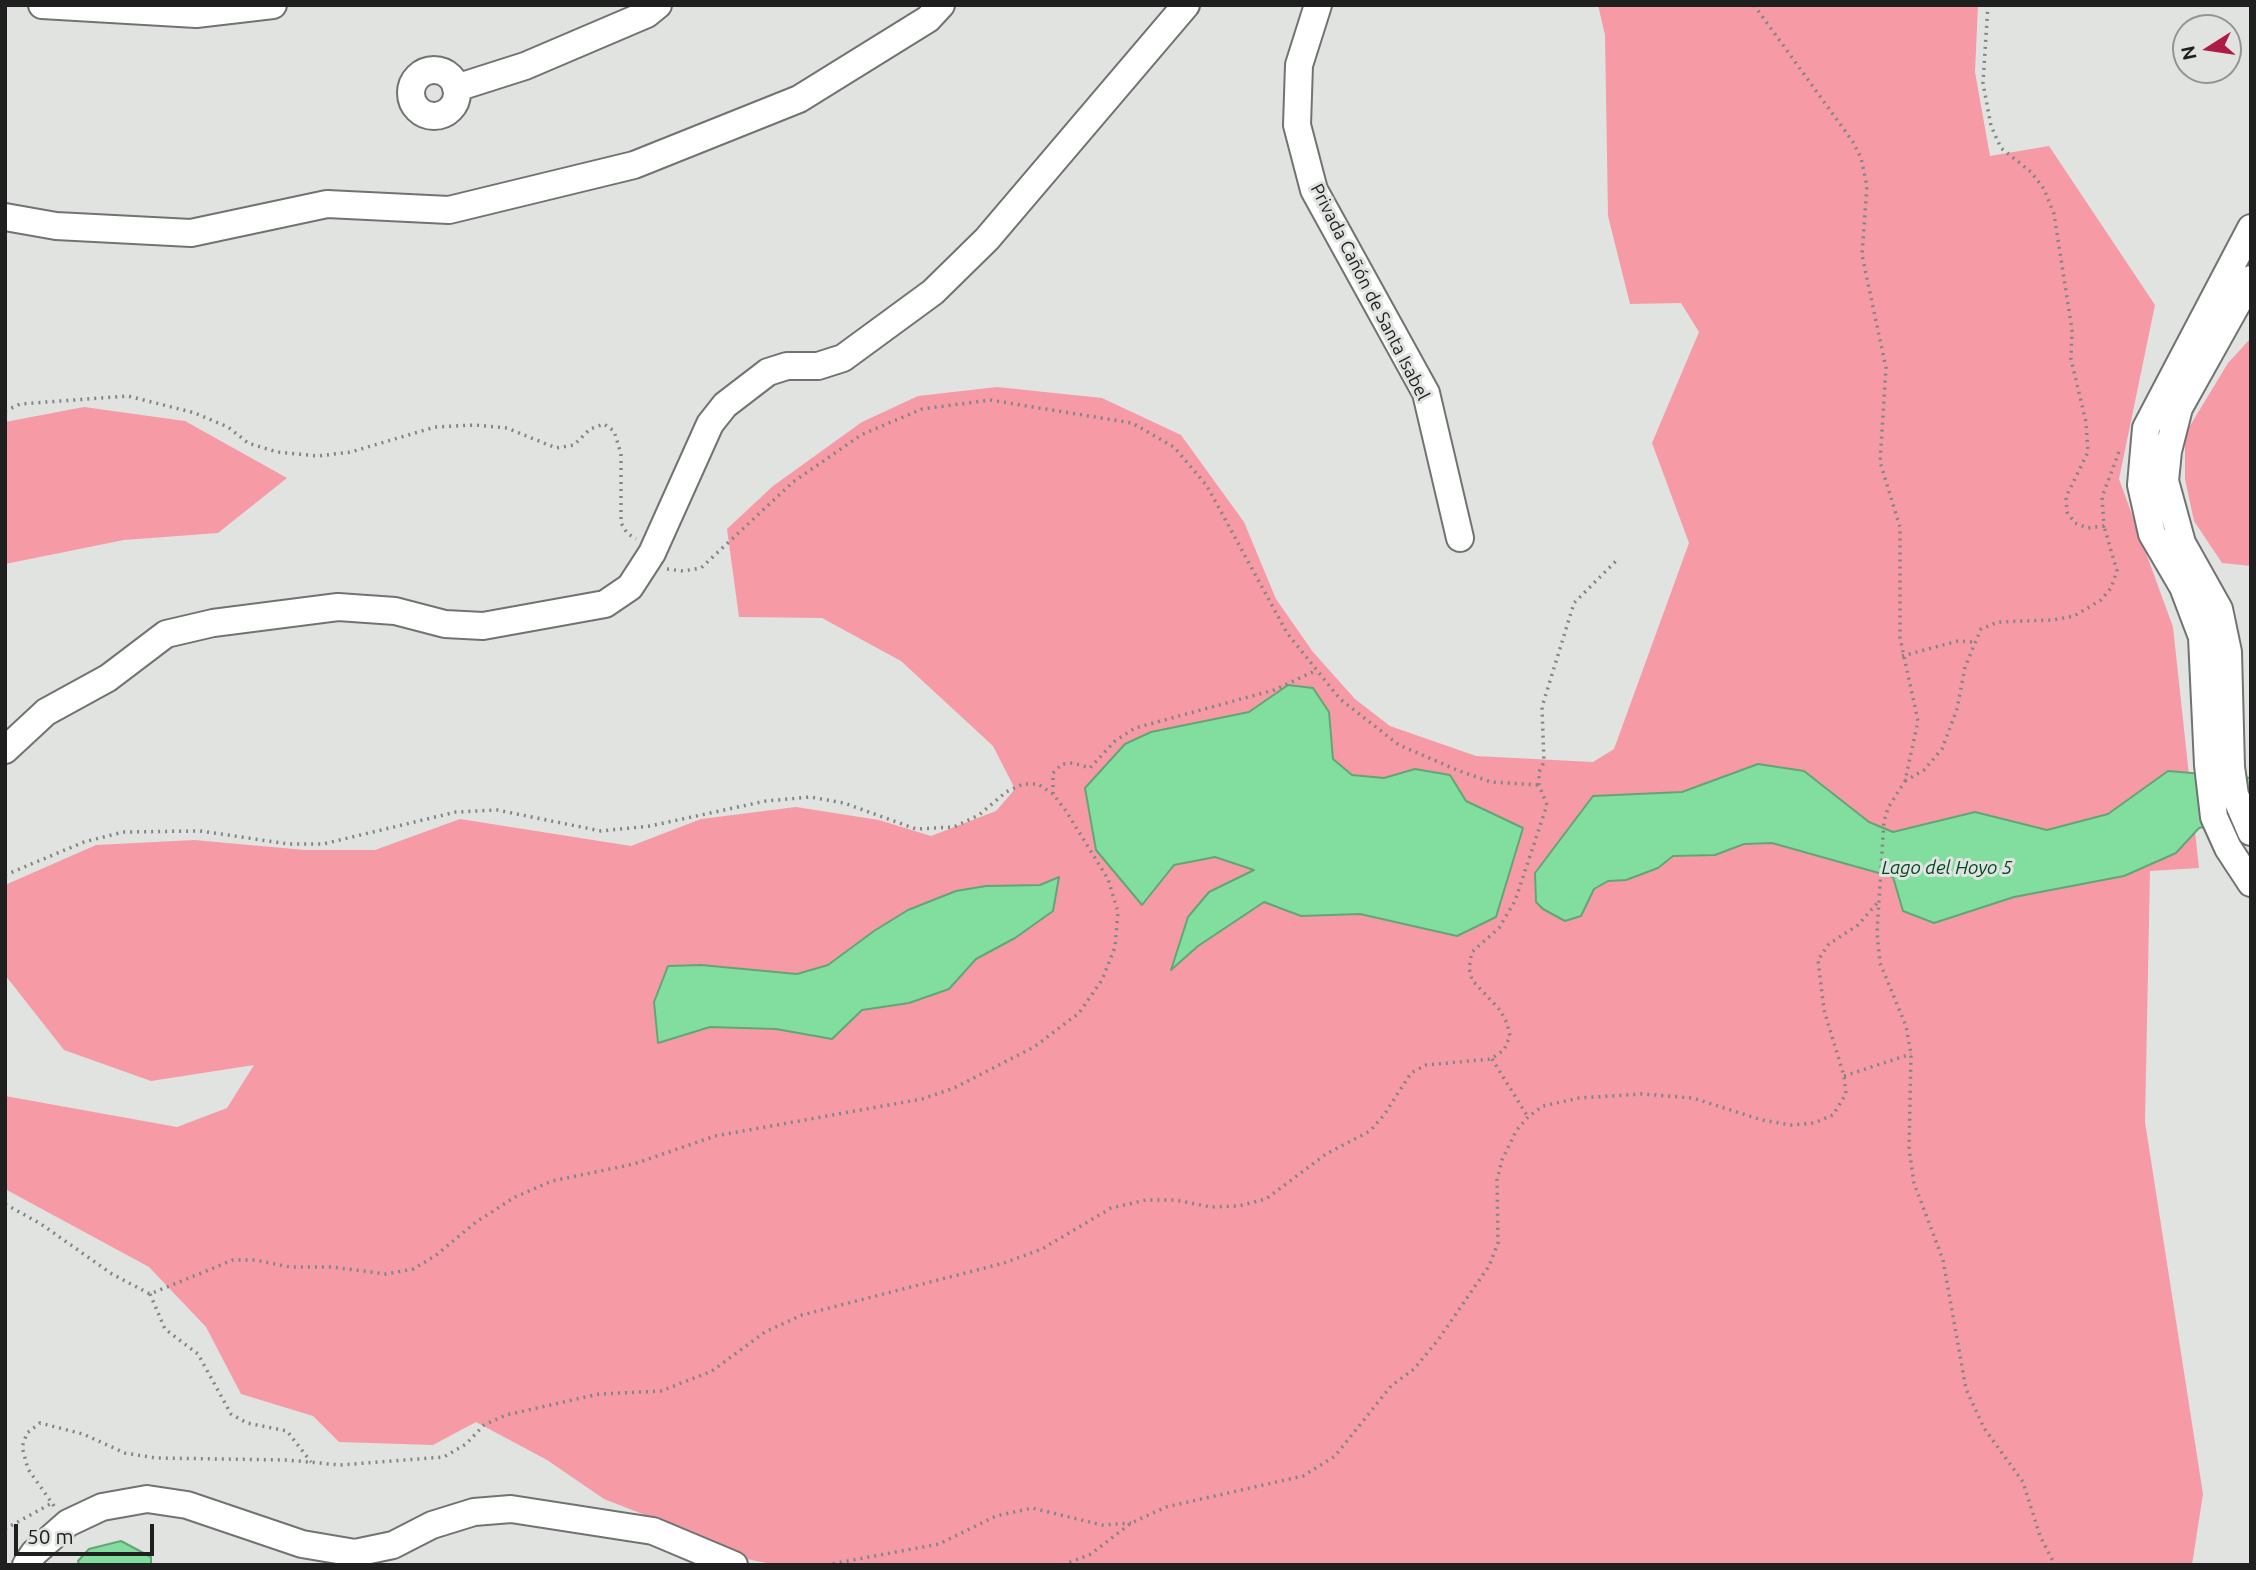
<!DOCTYPE html>
<html>
<head>
<meta charset="utf-8">
<style>
	body { margin:0 }
	#map { position:relative; width:2256px; height:1570px; overflow:hidden; background:#e0e3e0; font-family:Ubuntu,sans-serif }
	canvas { display:block }
	.frame { position:absolute; inset:0; border:7px solid #1e1f1e; pointer-events:none }
	.north { position:absolute; left:2172px; top:14px; width:70px; height:70px; box-sizing:border-box; background:#e0e3e0; border:2px solid #929592; border-radius:50%; rotate:258deg; font-size:19px; font-weight:700; line-height:28px; text-align:center; color:#1e1f1e }
	.north::after { content:''; display:block; margin:auto; width:24px; height:32px; background:#ae1b45; clip-path:polygon(50% 0,100% 100%,50% 72%,0 100%) }
	.scale { position:absolute; left:14px; top:1524px; width:140px; height:32px; box-sizing:border-box; border:4px solid #1e1f1e; border-top:0; padding-left:9px; font-size:21px; line-height:24px; white-space:nowrap; color:#1e1f1e; -webkit-text-stroke:5px #e0e3e0; paint-order:stroke }
</style>
</head>
<body>
<div id="map">
<canvas width="2256" height="1570"></canvas>
<div class="frame"></div>
<div class="north">N</div>
<div class="scale">50 m</div>
</div>
<script>
const c = document.querySelector('canvas').getContext('2d');
c.lineJoin = 'round';
function paint(path, color) { c.fillStyle = color; c.fill(path, 'evenodd'); }
const toPath = rows => new Path2D(rows.map(r => 'M' + r).join(''));
function strokePath(path, color, width, dash) { c.strokeStyle = color; c.lineWidth = width; c.lineCap = dash ? 'butt' : 'round'; c.setLineDash(dash || []); c.stroke(path); }
function write(font, color, halo, rows, align = 'center') {
  c.font = font + ' Ubuntu,sans-serif'; c.lineWidth = 6; c.setLineDash([]); c.textBaseline = 'middle'; c.strokeStyle = halo; c.fillStyle = color; for (const [text, x, y, turn = 0] of rows) {
    c.save(); c.translate(x, y); c.rotate((+turn || 0) * Math.PI / 180); c.textAlign = isNaN(turn) ? turn : align; if (halo) c.strokeText(text, 0, 0); c.fillText(text, 0, 0); c.restore();
  }
}
const green = toPath([
	[1598,5,1978,5,1975,72,1990,156,2049,146,2155,305,2119,479,2173,627,2199,868,2150,871,2145,1122,2203,1494,2192,1565,776,1565,742,1558,676,1527,604,1499,547,1460,476,1422,433,1445,339,1442,313,1416,241,1394,206,1327,149,1267,5,1189,5,1096,177,1127,227,1108,254,1065,151,1081,64,1050,5,975,5,885,96,845,194,840,305,850,375,850,460,819,631,846,701,819,796,807,879,820,931,836,996,811,1015,789,993,746,901,661,822,618,739,617,727,529,773,486,862,422,918,396,997,387,1102,398,1181,435,1244,522,1276,599,1313,652,1355,699,1390,726,1476,756,1593,762,1614,749,1689,543,1652,443,1699,332,1681,303,1630,304,1608,216,1605,35],
	[2251,338,2251,566,2222,563,2194,521,2185,479,2185,434,2228,363],
	[84,407,185,421,287,478,218,533,124,540,5,564,5,422]
]);
const water = toPath([
	[1288,685,1313,688,1329,712,1333,759,1352,775,1384,778,1415,769,1450,775,1466,801,1523,828,1496,917,1457,936,1360,914,1301,916,1264,902,1198,946,1171,970,1188,917,1209,892,1254,870,1215,857,1174,865,1142,905,1096,850,1085,788,1125,744,1151,732,1249,712,1288,685],
	[1758,764,1804,771,1869,822,1893,832,1975,812,2047,830,2108,814,2168,771,2251,778,2251,817,2199,828,2176,853,2124,876,2014,897,1934,923,1903,911,1893,877,1772,843,1744,844,1715,855,1673,856,1658,868,1626,880,1608,881,1594,889,1581,916,1565,921,1543,909,1536,902,1535,873,1593,796,1682,792,1758,764],
	[1059,877,1053,911,1015,938,976,959,949,989,909,1003,862,1010,832,1039,776,1029,710,1027,658,1043,654,1002,668,966,701,965,797,974,828,965,874,931,908,910,956,891,986,886,1040,885,1059,877],
	[121,1541,151,1557,151,1565,79,1565,78,1561,89,1549,121,1541]
]);
const path = toPath([
	[1754,5,1853,142,1861,158,1867,186,1862,255,1886,368,1880,462,1900,527,1900,638,1918,721,1905,781,1888,808,1884,821,1877,932,1880,963,1906,1026,1911,1054,1909,1149,1914,1183,1943,1260,1966,1389,1984,1428,2023,1482,2040,1536,2055,1565],
	[1988,5,1983,83,1991,126,2001,148,2031,172,2044,189,2054,214,2072,330,2071,359,2086,422,2088,452,2066,497,2067,512,2075,523,2088,528,2104,526,2102,497,2120,449],
	[5,411,20,404,128,396,195,413,228,427,248,443,277,452,318,456,351,452,435,427,475,425,507,428,556,448,574,445,590,429,604,424,614,431,621,454,621,523,627,533,636,539],
	[667,569,683,571,701,568,793,482,861,435,922,409,990,400,1132,423,1174,447,1207,486,1287,633,1340,699,1399,745,1457,770,1491,782,1539,785],
	[1902,656,1958,641,1973,642],
	[1905,781,1924,770,1942,749,1957,709,1965,667,1981,629,1998,622,2053,620,2074,616,2101,600,2111,588,2117,571,2104,526],
	[1053,794,1053,773,1062,764,1073,763,1090,768,1115,741,1135,728,1274,690,1317,670],
	[5,875,84,842,123,832,200,831,289,844,323,844,456,812,497,810,601,831,650,826,766,801,810,797,844,803,916,829,954,827,979,815,1006,792,1023,784,1038,784,1053,794,1066,811,1108,879,1118,912,1115,947,1102,980,1079,1013,1034,1047,954,1088,922,1099,715,1136,634,1164,552,1181,515,1197,476,1222,435,1256,413,1269,386,1274,332,1267,290,1267,255,1260,233,1260,150,1294,112,1274,41,1224,5,1204],
	[1492,1059,1528,1117],
	[1844,1076,1911,1054],
	[150,1294,165,1329,198,1354,231,1414,247,1423,287,1431,311,1462],
	[54,1506,28,1469,22,1447,27,1433,40,1423,83,1434,125,1453,156,1458,287,1460,340,1465,444,1457,466,1444,484,1425,506,1415,599,1394,661,1391,712,1371,765,1332,802,1315,1004,1263,1042,1249,1111,1208,1146,1200,1175,1200,1211,1207,1239,1206,1266,1199,1326,1154,1370,1131,1384,1115,1411,1073,1426,1065,1491,1059,1504,1050,1510,1036,1507,1023,1500,1010,1472,980,1469,968,1472,952,1499,928,1515,901,1547,805,1539,785,1539,772,1544,762,1542,707,1574,603,1618,559],
	[5,1529,52,1503],
	[826,1565,939,1544,996,1516,1032,1508,1102,1525,1131,1523],
	[1063,1565,1091,1554,1131,1523,1166,1507,1303,1476,1335,1456,1391,1386,1414,1369,1438,1340,1489,1266,1498,1243,1497,1180,1502,1160,1516,1131,1528,1117,1543,1106,1579,1098,1642,1094,1693,1098,1762,1120,1791,1125,1814,1123,1833,1115,1846,1094,1844,1076,1824,1010,1818,960,1829,944,1858,925,1879,901]
]);
const minor = toPath([
	[42,5,196,14,273,5],
	[1318,5,1299,65,1297,125,1314,190,1426,393,1460,538],
	'411 93a23 23 0 1 1 46 0a23 23 0 1 1-46 0Z',
	[456,88,525,66,647,14,658,5],
	[5,217,56,226,191,233,327,204,449,210,634,165,799,99,928,19,941,5],
	[2251,228,2146,428,2141,485,2152,534,2183,587,2202,637,2208,765,2214,817,2228,848,2251,883],
	[2251,279,2179,408,2168,451,2165,481,2182,543,2219,609,2228,652,2231,767,2235,795,2251,832],
	[5,750,46,712,108,678,166,634,213,623,338,607,395,611,445,624,483,626,605,604,630,587,652,553,710,424,725,405,768,372,787,366,818,366,843,358,933,292,987,239,1186,5],
	[26,1565,34,1553,68,1523,102,1507,147,1499,187,1505,302,1544,355,1553,393,1545,432,1525,474,1512,511,1509,653,1531,734,1565]
]);
const streetNames = [
	["Privada Cañón de Santa Isabel",1370,292,63]
];
const waterNames = [
	["Lago del Hoyo 5",1947,868]
];
paint(green, '#f69ba6');
paint(water, '#82de9e');
strokePath(water, '#64a578', 2);
strokePath(minor, '#717371', 30);
strokePath(path, '#838583', 3.5, [2, 5]);
strokePath(minor, '#fff', 26);
write('18px', '#1e1f1e', '#e0e3e0', streetNames);
write('italic 19px', '#004922', '#e0e3e0', waterNames);
</script>
</body>
</html>
